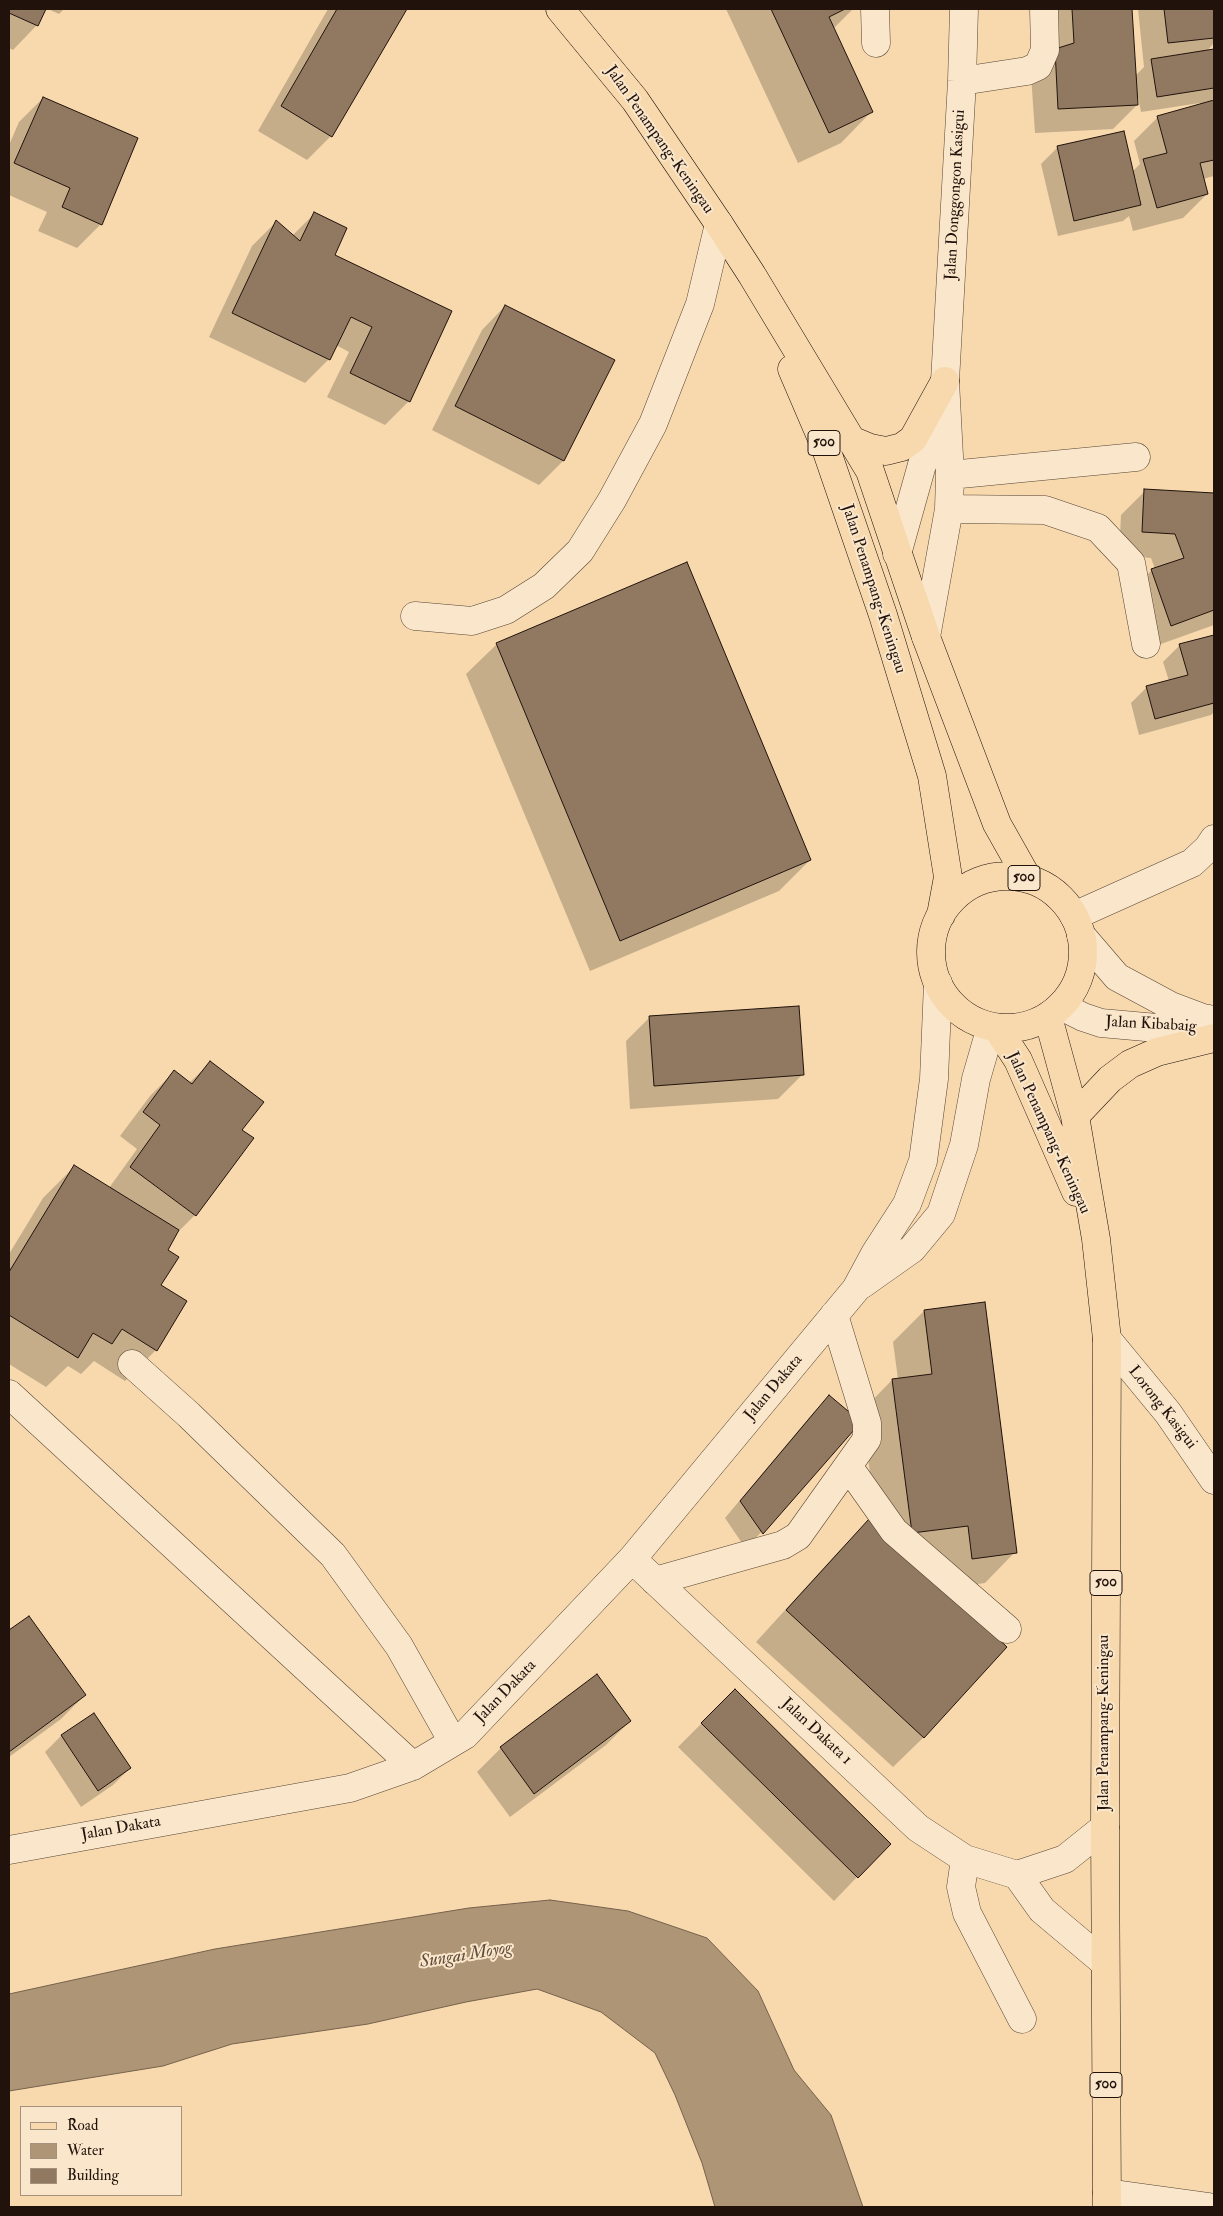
<!DOCTYPE html>
<html>
<head>
<meta charset="utf-8">
<style>
	body { margin:0 }
	#map { position:relative; width:1223px; height:2216px; overflow:hidden; background:#f7d9ad; font-family:"IM FELL Double Pica",serif }
	canvas { display:block }
	.frame { position:absolute; inset:0; border:10px solid #21120c; pointer-events:none }
	.legend { position:absolute; left:20px; top:2106px; width:162px; height:90px; box-sizing:border-box; background:#fae6ca; border:1px solid #a3917e; margin:0; padding:6px 9px; list-style:none; font-size:15px; color:#21120c }
	.legend li { display:flex; align-items:center; gap:10px; height:25px }
	.legend b { width:25px; border:1px solid #a3917e }
</style>
</head>
<body>
<div id="map">
<canvas width="1223" height="2216"></canvas>
<div class="frame"></div>
<ul class="legend">
<li><b style="height:6px;background:#f7d9ad"></b>Road</li>
<li><b style="height:14px;background:#ae9576"></b>Water</li>
<li><b style="height:14px;background:#907960"></b>Building</li>
</ul>
</div>
<script>
const c = document.querySelector('canvas').getContext('2d');
c.lineJoin = 'round';
function paint(path, color) { c.fillStyle = color; c.fill(path, 'evenodd'); }
const toPath = rows => new Path2D(rows.map(r => 'M' + r).join(''));
function strokePath(path, color, width, dash) { c.strokeStyle = color; c.lineWidth = width; c.lineCap = dash ? 'butt' : 'round'; c.setLineDash(dash || []); c.stroke(path); }
function write(font, color, halo, rows, align = 'center') {
  c.font = font + ' "IM FELL Double Pica",serif'; c.lineWidth = 4; c.setLineDash([]); c.textBaseline = 'middle'; c.strokeStyle = halo; c.fillStyle = color; for (const [text, x, y, turn = 0] of rows) {
    c.save(); c.translate(x, y); c.rotate((+turn || 0) * Math.PI / 180); c.textAlign = isNaN(turn) ? turn : align; if (halo) c.strokeText(text, 0, 0); c.fillText(text, 0, 0); c.restore();
  }
}
const water = toPath([
	[550,1900,628,1911,707,1938,758,1991,794,2070,831,2115,863,2207,715,2207,702,2163,675,2095,655,2053,601,2012,537,1989,466,2002,368,2024,232,2044,163,2066,9,2091,9,1994,215,1949,469,1908,550,1900]
]);
const shadow = toPath([
	[9,9,44,9,36,26,13,50,9,48],
	[48,9,64,9,59,14],
	[328,9,405,9,331,136,307,160,258,131],
	[726,9,853,9,833,29,871,112,841,143,798,163],
	[1047,9,1131,9,1135,76,1144,67,1138,9,1214,9,1214,43,1206,52,1214,51,1214,98,1209,103,1214,101,1214,176,1203,179,1207,194,1183,218,1133,231,1129,216,1123,221,1058,236,1041,164,1058,147,1132,172,1140,164,1134,141,1158,117,1200,105,1200,103,1141,112,1138,97,1136,98,1137,105,1113,129,1035,133,1031,75],
	[43,98,101,224,77,248,38,231,47,212,9,195,9,145,19,122],
	[314,214,333,255,451,312,409,401,385,425,327,397,349,352,336,345,329,359,305,383,209,337,252,246,276,222,292,236],
	[505,306,613,361,563,461,539,485,432,430,482,330],
	[1145,491,1214,494,1214,625,1147,649,1128,594,1152,570,1155,569,1151,558,1119,556,1121,515],
	[1213,636,1214,712,1211,715,1139,735,1131,703,1147,687,1169,681,1163,662,1180,645],
	[497,644,810,860,779,891,590,971,466,674],
	[650,1017,802,1075,778,1099,630,1109,626,1041],
	[210,1063,241,1130,252,1138,195,1215,175,1235,166,1250,159,1286,156,1350,125,1381,94,1361,81,1374,68,1366,46,1387,9,1364,9,1254,43,1198,74,1167,109,1188,137,1149,120,1136,150,1096,174,1072,189,1083],
	[924,1311,1015,1552,985,1583,942,1589,924,1737,893,1767,756,1642,838,1552,869,1521,877,1528,862,1411,892,1380,898,1379,893,1342],
	[829,1397,859,1422,746,1549,725,1518,813,1413],
	[29,1618,85,1695,61,1719,9,1757,9,1632],
	[735,1690,857,1877,834,1901,678,1747],
	[94,1714,130,1768,113,1785,81,1807,45,1752,61,1736],
	[630,1721,606,1745,510,1817,477,1772,501,1748]
]);
const building = toPath([
	[9,9,46,9,38,26,9,13,9,9],
	[337,9,407,9,332,137,281,106,337,9],
	[771,9,845,9,829,17,873,112,829,133,771,9],
	[1072,9,1132,9,1138,105,1058,109,1055,49,1074,43,1072,9],
	[1164,9,1214,9,1214,38,1168,43,1164,9],
	[1214,49,1214,88,1157,97,1151,59,1214,49],
	[43,97,138,138,102,225,62,207,70,188,14,163,43,97],
	[1214,100,1214,160,1200,163,1208,194,1157,208,1143,159,1167,153,1157,116,1214,100],
	[1124,131,1141,205,1074,221,1057,146,1124,131],
	[314,212,347,228,335,255,452,311,410,402,350,373,372,327,351,317,330,360,232,313,276,220,300,241,314,212],
	[505,305,615,360,564,461,455,406,505,305],
	[1144,489,1214,493,1214,610,1171,626,1151,569,1184,558,1175,534,1142,532,1144,489],
	[687,562,811,860,620,941,496,643,687,562],
	[1214,635,1214,703,1155,719,1146,686,1188,675,1179,644,1214,635],
	[799,1006,804,1075,654,1086,649,1016,799,1006],
	[210,1061,264,1102,242,1130,254,1138,196,1216,130,1167,160,1125,143,1112,174,1070,192,1084,210,1061],
	[74,1165,179,1230,168,1250,179,1257,161,1285,187,1301,157,1351,122,1329,112,1344,93,1333,78,1358,9,1315,9,1272,74,1165],
	[985,1302,1017,1553,972,1559,968,1526,912,1533,892,1379,932,1374,924,1310,985,1302],
	[829,1395,861,1422,763,1534,740,1501,829,1395],
	[869,1519,1007,1647,924,1738,786,1610,869,1519],
	[29,1616,86,1695,9,1752,9,1630,29,1616],
	[597,1674,631,1721,534,1794,500,1747,597,1674],
	[735,1689,891,1844,858,1878,701,1723,735,1689],
	[94,1713,131,1768,98,1791,61,1735,94,1713]
]);
const minor = toPath([
	[875,9,876,43],
	[962,81,1027,71,1038,66,1045,50,1044,9],
	[950,475,1136,457],
	[949,509,1045,510,1098,528,1131,563,1146,644],
	[897,554,939,404],
	[415,616,472,621,506,610,544,586,580,551,612,500,653,424,700,304,719,224],
	[926,637,949,509,950,475,945,381,962,81,964,9],
	[1074,916,1192,863,1208,848,1214,839],
	[1081,935,1117,977,1171,1006,1203,1018,1214,1020],
	[1061,1006,1083,1017,1101,1023,1168,1029,1213,1028],
	[861,1285,912,1249,941,1214,964,1145,976,1079,991,1027],
	[1107,1339,1168,1413,1214,1480],
	[132,1364,189,1415,333,1555,399,1646,453,1742],
	[9,1394,413,1766],
	[848,1466,894,1531,1007,1629],
	[632,1559,918,1828,965,1859,1017,1875,1065,1859,1105,1827],
	[655,1581,783,1545,798,1536,867,1439,867,1423,834,1315],
	[9,1850,350,1788,413,1766,465,1735,632,1559,856,1289,876,1252,907,1204,923,1161,934,1079,938,983],
	[965,1859,961,1887,967,1913,1022,2019],
	[1017,1875,1042,1910,1105,1963],
	[1107,2193,1209,2207]
]);
const major = toPath([
	[560,9,635,100,719,224,752,275,870,471,926,637,997,824,1028,879],
	[792,369,825,446,883,615,932,776,948,877,941,915],
	[853,441,870,448,886,451,902,447,913,439,945,381],
	'931 952a76 76 0 1 1 152 0a76 76 0 1 1-152 0Z',
	[1048,1017,1075,1116,1096,1239,1107,1339,1105,1827,1107,2207],
	[997,1028,1018,1060,1076,1192],
	[1075,1116,1110,1079,1130,1064,1157,1052,1214,1038]
]);
const shields = [
	[824,443,32],
	[1024,878,32],
	[1106,1583,32],
	[1106,2085,32]
];
const shieldNames = [
	["500",824,443],
	["500",1024,878],
	["500",1106,1583],
	["500",1106,2085]
];
const streetNames = [
	["Jalan Penampang-Keningau",659,140,55],
	["Jalan Donggongon Kasigui",956,195,-87],
	["Jalan Penampang-Keningau",873,589,72],
	["Jalan Kibabaig",1151,1025,3],
	["Jalan Penampang-Keningau",1048,1133,65],
	["Jalan Dakata",774,1388,-50],
	["Lorong Kasigui",1162,1408,52],
	["Jalan Dakata",506,1692,-46],
	["Jalan Penampang-Keningau",1105,1723,-90],
	["Jalan Dakata 1",816,1732,43],
	["Jalan Dakata",121,1829,-10]
];
const waterNames = [
	["Sungai Moyog",466,1956,-9]
];
paint(water, '#ae9576');
strokePath(water, '#76614c', 1);
paint(shadow, '#0003');
paint(building, '#907960');
strokePath(building, '#21120c', 1);
strokePath(minor, '#564434', 29);
strokePath(major, '#21120c', 29);
strokePath(minor, '#fae6ca', 28);
strokePath(major, '#f7d9ad', 28);
for (const [x, y, w] of shields) { const box = new Path2D(); box.roundRect(x - w / 2, y - 12.5, w, 25, 4); c.fillStyle = '#fae6ca'; c.fill(box); strokePath(box, '#21120c', 1); }
write('bold 15px', '#21120c', null, shieldNames);
write('16px', '#21120c', '#fae6ca', streetNames);
write('italic 18px', '#604d3c', '#fae6ca', waterNames);
</script>
</body>
</html>
